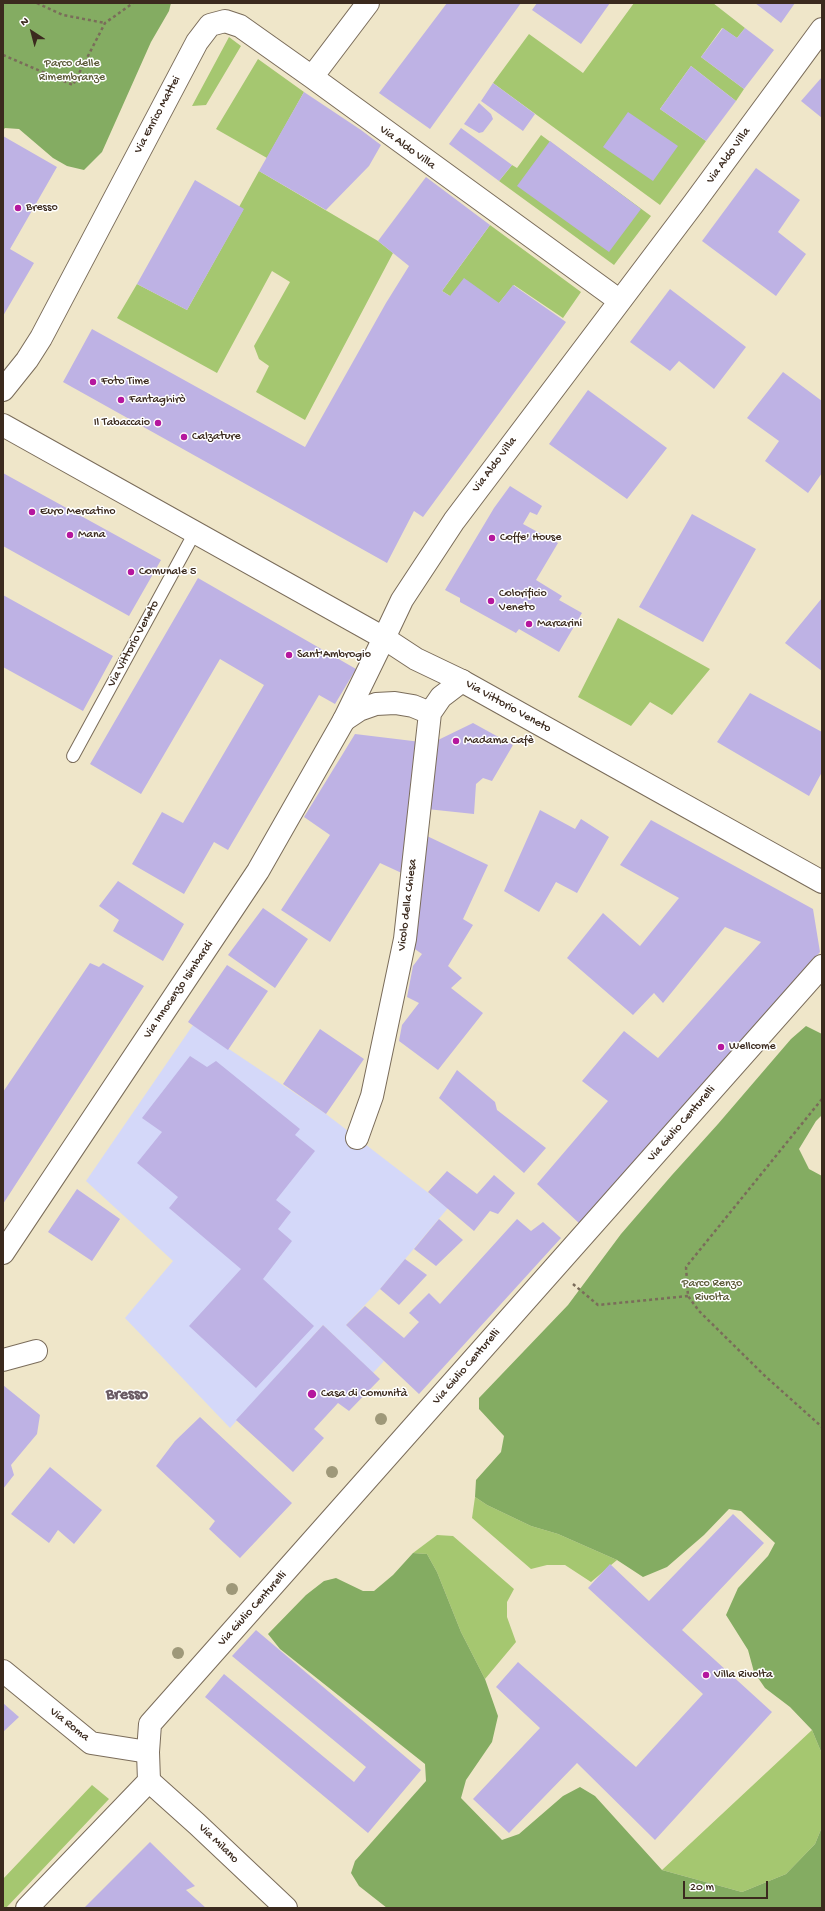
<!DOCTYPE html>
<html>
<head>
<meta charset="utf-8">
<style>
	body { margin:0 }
	#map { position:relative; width:825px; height:1911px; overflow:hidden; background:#efe6c9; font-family:"Gochi Hand",sans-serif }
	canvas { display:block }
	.frame { position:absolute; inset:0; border:4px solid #3b2a1e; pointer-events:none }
	.north { position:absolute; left:12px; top:12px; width:40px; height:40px; -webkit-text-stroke:3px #fff; paint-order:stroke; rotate:324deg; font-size:11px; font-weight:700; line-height:16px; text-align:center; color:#3b2a1e }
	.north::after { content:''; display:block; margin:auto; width:14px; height:18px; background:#3b2a1e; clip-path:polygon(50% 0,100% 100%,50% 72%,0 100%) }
	.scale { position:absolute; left:683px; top:1881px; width:85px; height:18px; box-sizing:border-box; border:2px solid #3b2a1e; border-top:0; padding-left:5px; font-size:12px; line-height:14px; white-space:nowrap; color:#3b2a1e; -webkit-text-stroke:3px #fff; paint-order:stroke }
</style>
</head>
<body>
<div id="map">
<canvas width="825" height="1911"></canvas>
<div class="frame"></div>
<div class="north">N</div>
<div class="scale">20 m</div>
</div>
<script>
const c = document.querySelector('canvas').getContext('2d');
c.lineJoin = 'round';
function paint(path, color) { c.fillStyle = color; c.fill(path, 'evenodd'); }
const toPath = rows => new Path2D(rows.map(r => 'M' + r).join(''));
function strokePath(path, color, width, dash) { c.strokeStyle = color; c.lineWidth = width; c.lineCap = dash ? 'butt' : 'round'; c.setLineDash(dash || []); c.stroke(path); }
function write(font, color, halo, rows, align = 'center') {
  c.font = font + ' "Gochi Hand",sans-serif'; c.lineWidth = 3; c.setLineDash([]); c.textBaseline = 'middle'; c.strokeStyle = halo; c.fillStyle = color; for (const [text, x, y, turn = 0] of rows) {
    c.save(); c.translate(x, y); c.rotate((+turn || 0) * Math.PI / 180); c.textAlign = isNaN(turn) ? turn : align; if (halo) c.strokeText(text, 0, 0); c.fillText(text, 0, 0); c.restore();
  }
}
const built = toPath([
	[193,1025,326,1114,448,1208,380,1289,346,1325,384,1361,373,1373,323,1325,230,1428,125,1318,173,1261,86,1181]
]);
const green = toPath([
	[634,3,713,3,745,28,737,38,722,28,701,57,744,89,736,101,691,66,660,109,706,141,660,205,493,83,529,34,583,73],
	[229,37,241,46,206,105,192,106],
	[258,59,304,92,267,158,216,129],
	[541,135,651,216,614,265,499,181,512,165,517,168],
	[259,171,378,241,393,253,305,420,256,392,269,366,259,359,254,346,290,282,272,271,217,373,117,318,137,284,187,310,243,210,239,207],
	[490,225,581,292,563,318,514,285,499,303,450,296,442,291],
	[618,618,710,669,672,715,650,702,631,726,578,697],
	[475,1497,487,1505,531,1526,558,1534,617,1560,591,1582,565,1565,547,1565,531,1569,472,1518],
	[437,1535,453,1536,514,1589,507,1602,507,1617,516,1642,485,1679,461,1632,437,1572,427,1554,413,1553],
	[812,1730,822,1754,822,1827,815,1844,786,1874,742,1892,662,1870],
	[92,1785,109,1799,6,1908,3,1908,3,1879]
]);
const forest = toPath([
	[3,3,171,3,169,11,151,42,102,152,84,170,67,166,53,158,19,129,5,128,3,130],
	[806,1026,822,1034,822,1115,816,1121,799,1149,809,1169,822,1176,822,1754,812,1730,790,1707,765,1688,754,1672,748,1650,726,1615,738,1588,768,1556,775,1543,741,1511,729,1509,704,1535,667,1567,643,1577,617,1560,558,1534,531,1526,487,1505,475,1497,476,1480,501,1452,504,1436,479,1409,479,1398,568,1305,621,1234,672,1175,718,1124,791,1039],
	[413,1553,427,1554,437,1572,461,1632,485,1679,498,1716,492,1742,466,1780,461,1798,502,1840,519,1834,563,1796,580,1787,595,1796,662,1870,742,1892,786,1874,815,1844,822,1827,822,1908,387,1908,359,1886,351,1873,355,1861,426,1781,425,1764,280,1649,268,1634,306,1595,324,1581,336,1578,363,1591,374,1591,393,1575]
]);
const building = toPath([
	[447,3,521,3,430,129,379,93],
	[537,3,610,3,581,44,532,10],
	[755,3,795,3,781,23],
	[723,28,737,38,745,28,774,50,744,89,701,57],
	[691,66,736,101,706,141,660,109],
	[822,77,822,118,801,101],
	[493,83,535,114,523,131,481,101],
	[304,92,361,130,381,145,369,166,326,210,259,171],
	[479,103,491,114,493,119,483,132,479,133,464,124],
	[628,112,678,146,653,181,603,147],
	[461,128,512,165,499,181,449,144],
	[3,136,57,167,10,249,34,263,3,316],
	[550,141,641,209,609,252,517,186],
	[756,168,800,200,778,232,806,254,776,296,702,241],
	[426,177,490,225,442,291,450,296,464,278,499,303,513,285,566,322,423,517,414,511,387,563,63,382,92,329,305,447,386,303,409,266,378,241],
	[195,180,244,209,187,310,137,284],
	[670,289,746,347,714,389,679,361,670,371,630,342],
	[783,372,822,401,822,473,808,493,765,461,779,441,747,418],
	[588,390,667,448,627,499,549,444],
	[3,473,161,560,129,616,3,546],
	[510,486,542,506,537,515,530,512,523,524,558,543,536,580,562,596,559,600,582,613,559,652,519,629,516,633,460,602,460,598,445,590,494,508],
	[692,514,756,549,703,642,639,607],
	[198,578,356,669,335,704,319,695,228,850,214,842,184,894,132,864,162,812,183,823,264,685,220,659,141,794,90,764],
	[3,595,113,656,83,711,3,667],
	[822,598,822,671,785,643],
	[750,693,822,732,822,772,809,796,717,742],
	[473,723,513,745,492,781,483,778,476,784,474,814,427,809,436,741],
	[355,734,421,742,406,875,380,863,330,942,281,910,330,835,304,817],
	[540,810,575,829,581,819,609,837,577,893,556,882,539,912,504,891],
	[651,820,813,909,820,952,580,1224,537,1184,608,1101,582,1081,624,1031,658,1058,761,942,725,927,663,1003,654,993,633,1015,567,958,603,913,640,946,679,898,620,865],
	[427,836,488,865,463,919,473,925,448,966,462,978,451,988,483,1013,438,1070,399,1041,402,1025,419,1003,407,997,413,966,422,954,409,945],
	[118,881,184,924,163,961,113,931,119,920,99,906],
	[263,908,308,939,275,988,228,955],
	[90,963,99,967,103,963,144,986,3,1204,3,1092],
	[227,965,268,991,228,1050,188,1022],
	[320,1029,364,1059,326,1114,283,1084],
	[190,1056,207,1067,216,1061,300,1129,295,1135,315,1151,276,1200,291,1212,278,1229,292,1241,263,1279,314,1326,256,1388,189,1326,241,1269,169,1208,178,1197,137,1163,162,1132,142,1118],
	[457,1070,495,1102,497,1110,546,1148,524,1173,439,1098],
	[447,1171,477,1194,494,1175,515,1193,498,1214,490,1211,474,1231,428,1192],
	[77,1189,120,1219,92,1261,48,1232],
	[439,1219,463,1240,436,1266,414,1249],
	[517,1219,531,1231,543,1222,561,1238,419,1394,346,1325,365,1306,404,1338,419,1322,409,1313,429,1293,440,1304],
	[405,1259,427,1275,399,1305,380,1289],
	[323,1325,380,1379,349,1411,338,1403,314,1429,324,1438,293,1472,236,1420],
	[3,1385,40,1415,37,1434,11,1465,14,1475,3,1489],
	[200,1417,292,1503,240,1558,209,1529,215,1521,156,1466,175,1441],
	[50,1467,102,1510,74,1544,58,1530,49,1543,11,1514],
	[733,1514,764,1543,682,1630,772,1712,655,1840,577,1763,509,1833,473,1799,540,1728,496,1687,518,1662,636,1767,703,1694,588,1588,610,1564,649,1601],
	[256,1630,421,1770,368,1833,205,1697,224,1674,354,1782,366,1767,232,1656],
	[3,1703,19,1717,3,1732],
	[150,1842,195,1886,186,1890,206,1908,84,1908]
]);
const path = toPath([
	[37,3,63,15,105,23],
	[3,55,73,85,105,23,133,3],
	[822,1099,686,1267,688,1296,699,1311,764,1375,822,1427],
	[573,1284,598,1305,688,1296]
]);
const lane = toPath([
	[73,756,195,532]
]);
const street = toPath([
	[312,77,368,3],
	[3,390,27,360,41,338,197,42,210,25,225,21,240,26,312,77,620,301],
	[384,638,402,600,454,521,694,203,822,29],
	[344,720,359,710,376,704,395,703,413,706,430,713],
	[357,1138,372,1096,405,939,430,713,441,697,462,681],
	[3,1360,36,1351],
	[3,1671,91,1743,148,1752],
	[149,1781,197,1824,286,1908]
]);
const secondary = toPath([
	[3,425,384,638,416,659,462,681,822,882],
	[3,1253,258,871,344,720,384,638],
	[27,1908,149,1781,148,1752,150,1724,822,966]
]);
const trees = [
	[381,1419],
	[332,1472],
	[232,1589],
	[178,1653]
];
const markers = [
	[18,208,4,"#b5179e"],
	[93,382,4,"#b5179e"],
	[121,400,4,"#b5179e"],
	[158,423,4,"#b5179e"],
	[184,437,4,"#b5179e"],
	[32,512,4,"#b5179e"],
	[70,535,4,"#b5179e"],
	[492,538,4,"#b5179e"],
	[131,572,4,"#b5179e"],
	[491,601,4,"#b5179e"],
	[529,624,4,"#b5179e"],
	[289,655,4,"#b5179e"],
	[456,741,4,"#b5179e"],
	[721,1047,4,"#b5179e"],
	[312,1394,5,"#b5179e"],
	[706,1675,4,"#b5179e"]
];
const parkNames = [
	["Parco delle",72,64],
	["Rimembranze",72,78],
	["Parco Renzo",712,1284],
	["Rivolta",712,1298]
];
const streetNames = [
	["Via Enrico Mattei",158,115,-62],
	["Via Aldo Villa",407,148,36],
	["Via Aldo Villa",729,156,-54],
	["Via Aldo Villa",495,465,-53],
	["Via Vittorio Veneto",134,644,-62],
	["Via Vittorio Veneto",508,707,29],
	["Vicolo della Chiesa",408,905,-83],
	["Via Innocenzo Isimbardi",179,990,-56],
	["Via Giulio Centurelli",682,1124,-49],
	["Via Giulio Centurelli",467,1367,-49],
	["Via Giulio Centurelli",253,1609,-48],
	["Via Roma",69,1725,38],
	["Via Milano",218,1844,44]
];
const poiNames = [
	["Bresso",26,208],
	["Foto Time",101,382],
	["Fantaghirò",129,400],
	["Il Tabaccaio",150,423,"right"],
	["Calzature",192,437],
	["Euro Mercatino",40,512],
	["Mana",78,535],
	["Coffe' House",500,538],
	["Comunale 5",139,572],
	["Colorificio",499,594],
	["Veneto",499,608],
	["Marcarini",537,624],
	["Sant'Ambrogio",297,655],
	["Madama Cafè",464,741],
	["Wellcome",729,1047],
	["Casa di Comunità",321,1394],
	["Villa Rivolta",714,1675]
];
const districtNames = [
	["Bresso",127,1396]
];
paint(built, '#d4d8f9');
paint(green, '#a5c770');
paint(forest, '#84ac62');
paint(building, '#beb2e4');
strokePath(lane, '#7a6c5a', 14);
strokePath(street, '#7a6c5a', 24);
strokePath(secondary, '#7a6c5a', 24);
strokePath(path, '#7a6c5a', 2.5, [3, 3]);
strokePath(lane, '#fff', 12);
strokePath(street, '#fff', 22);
strokePath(secondary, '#fff', 22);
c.fillStyle = '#9e9879';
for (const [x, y] of trees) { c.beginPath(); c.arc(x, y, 6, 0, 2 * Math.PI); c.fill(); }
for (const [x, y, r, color] of markers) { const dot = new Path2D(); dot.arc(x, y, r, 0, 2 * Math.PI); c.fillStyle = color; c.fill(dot); strokePath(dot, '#fff', 1.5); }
write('12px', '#5b5937', '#fff', parkNames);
write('12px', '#3b2a1e', '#fff', streetNames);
write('12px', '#3b2a1e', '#fff', poiNames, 'left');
write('bold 16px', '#695a63', '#fff', districtNames);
</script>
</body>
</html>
